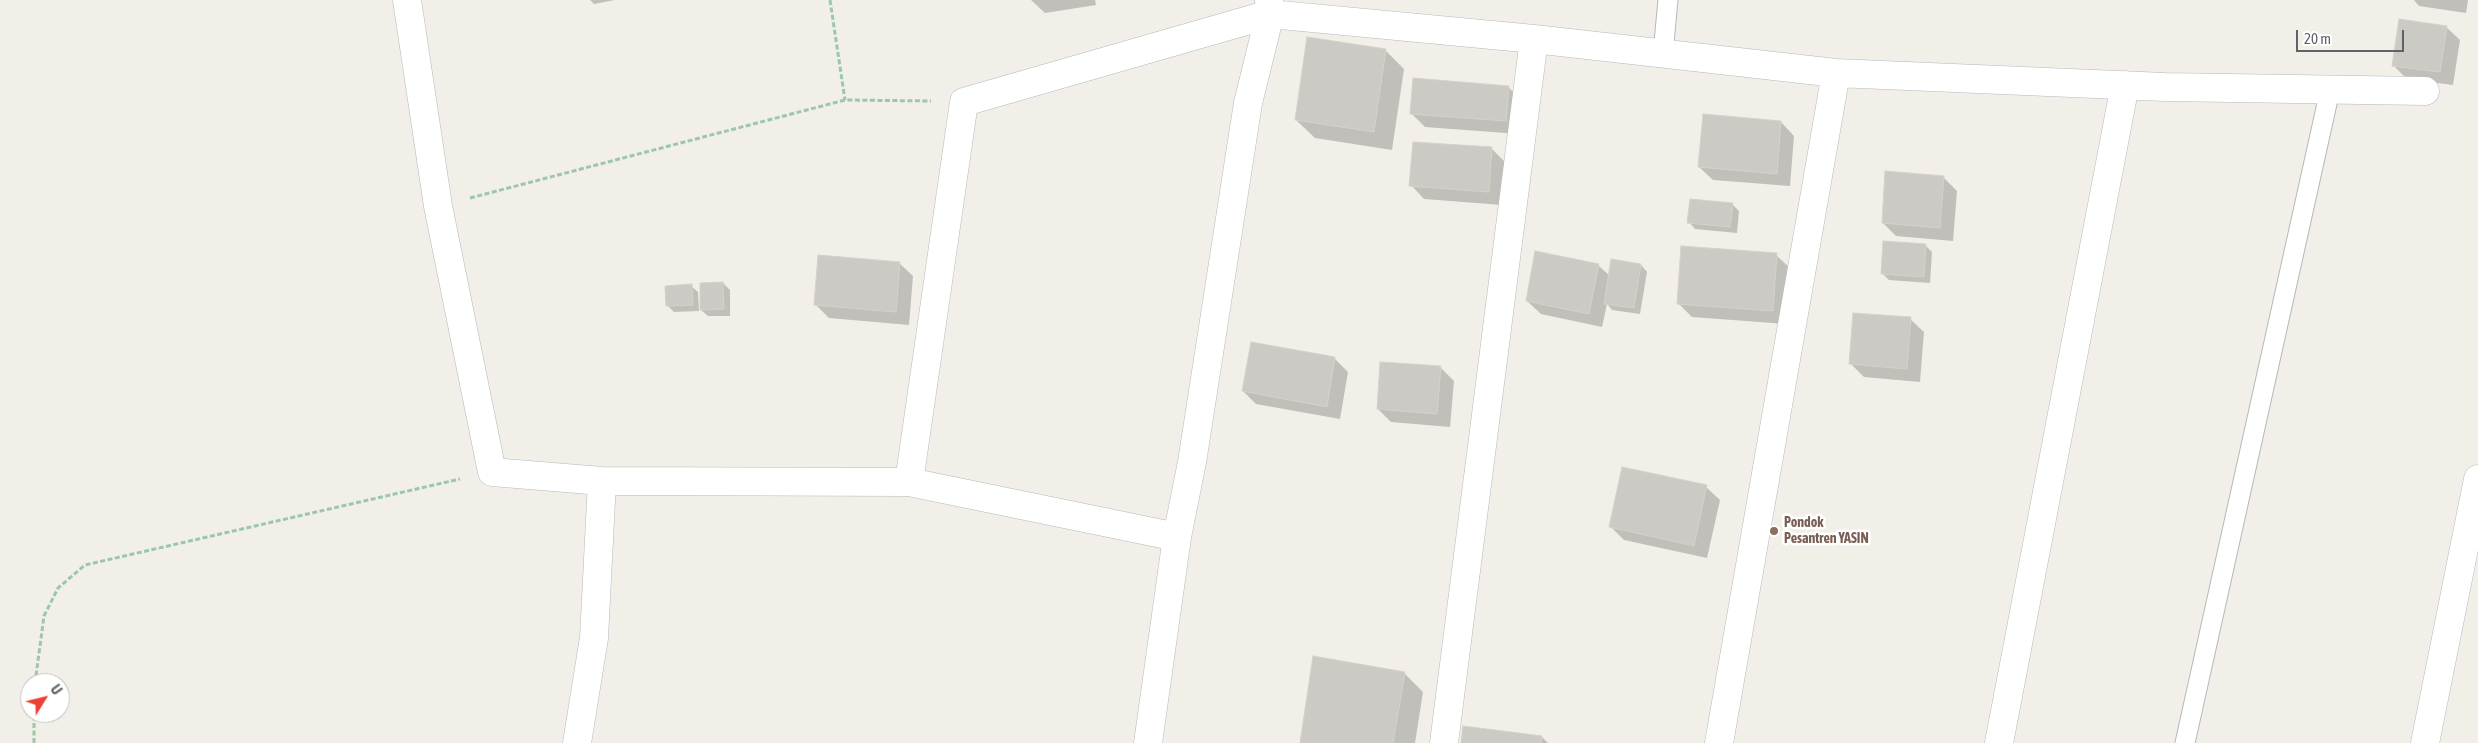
<!DOCTYPE html>
<html>
<head>
<meta charset="utf-8">
<style>
	body { margin:0 }
	#map { position:relative; width:2478px; height:743px; overflow:hidden; background:#f1efe8; font-family:"Asap Condensed",sans-serif }
	canvas { display:block }
	.north { position:absolute; left:20px; top:673px; width:50px; height:50px; box-sizing:border-box; background:#fff; border:1px solid #bfc1c3; border-radius:50%; rotate:54deg; font-size:14px; font-weight:700; line-height:20px; text-align:center; color:#5f6368 }
	.north::after { content:''; display:block; margin:auto; width:18px; height:22px; background:#ea4335; clip-path:polygon(50% 0,100% 100%,50% 72%,0 100%) }
	.scale { position:absolute; left:2296px; top:30px; width:108px; height:22px; box-sizing:border-box; border:2px solid #5f6368; border-top:0; padding-left:6px; font-size:15px; line-height:18px; white-space:nowrap; color:#5f6368; -webkit-text-stroke:4px #fff; paint-order:stroke }
</style>
</head>
<body>
<div id="map">
<canvas width="2478" height="743"></canvas>
<div class="north">U</div>
<div class="scale">20 m</div>
</div>
<script>
const c = document.querySelector('canvas').getContext('2d');
c.lineJoin = 'round';
function paint(path, color) { c.fillStyle = color; c.fill(path, 'evenodd'); }
const toPath = rows => new Path2D(rows.map(r => 'M' + r).join(''));
function strokePath(path, color, width, dash) { c.strokeStyle = color; c.lineWidth = width; c.lineCap = dash ? 'butt' : 'round'; c.setLineDash(dash || []); c.stroke(path); }
function write(font, color, halo, rows, align = 'center') {
  c.font = font + ' "Asap Condensed",sans-serif'; c.lineWidth = 5; c.setLineDash([]); c.textBaseline = 'middle'; c.strokeStyle = halo; c.fillStyle = color; for (const [text, x, y, turn = 0] of rows) {
    c.save(); c.translate(x, y); c.rotate((+turn || 0) * Math.PI / 180); c.textAlign = isNaN(turn) ? turn : align; if (halo) c.strokeText(text, 0, 0); c.fillText(text, 0, 0); c.restore();
  }
}
const shadow = toPath([
	[590,0,615,0,594,4],
	[1031,0,1095,0,1096,5,1045,13],
	[2414,0,2468,0,2466,13,2419,6],
	[2446,27,2460,40,2453,85,2407,79,2393,65],
	[1385,50,1404,69,1392,150,1315,138,1296,120],
	[1508,87,1522,100,1519,134,1425,127,1411,113],
	[1781,122,1794,136,1790,186,1713,180,1699,167],
	[1492,149,1505,162,1502,205,1424,199,1411,185],
	[1943,177,1957,191,1953,241,1896,236,1883,223],
	[1732,204,1739,211,1737,233,1695,229,1689,222],
	[1926,246,1932,252,1930,283,1889,280,1882,273],
	[1776,255,1790,268,1786,324,1692,317,1679,304],
	[899,263,913,276,909,325,829,318,816,305],
	[1598,265,1610,276,1641,265,1647,272,1640,314,1612,310,1607,304,1602,327,1541,314,1527,301],
	[723,283,730,290,730,316,708,316,701,310],
	[691,286,698,292,699,311,674,312,667,305],
	[1910,319,1924,332,1920,382,1864,377,1851,364],
	[1335,359,1348,372,1340,419,1256,404,1243,391],
	[1440,367,1454,381,1450,427,1391,422,1378,409],
	[1706,487,1720,500,1707,558,1624,540,1610,526],
	[1404,673,1423,692,1415,743,1301,743],
	[1542,737,1548,743,1462,743]
]);
const building = toPath([
	[2399,19,2447,26,2440,72,2392,66,2399,19],
	[1307,37,1386,49,1374,132,1295,120,1307,37],
	[1413,78,1509,86,1506,121,1410,114,1413,78],
	[1703,114,1781,121,1777,174,1698,167,1703,114],
	[1413,142,1492,147,1489,192,1409,186,1413,142],
	[1885,171,1944,176,1940,228,1882,223,1885,171],
	[1690,199,1733,203,1730,227,1687,223,1690,199],
	[1883,241,1926,244,1924,277,1881,274,1883,241],
	[1681,246,1777,253,1773,311,1677,304,1681,246],
	[1535,251,1599,264,1589,314,1526,301,1535,251],
	[818,255,900,262,896,312,814,305,818,255],
	[1611,259,1641,264,1634,308,1604,304,1611,259],
	[723,282,724,309,700,310,700,283,723,282],
	[692,284,693,305,666,306,665,286,692,284],
	[1853,313,1911,317,1907,369,1849,364,1853,313],
	[1251,342,1335,357,1327,407,1242,391,1251,342],
	[1380,362,1441,366,1437,414,1377,409,1380,362],
	[1622,467,1707,485,1694,546,1609,527,1622,467],
	[1313,656,1405,672,1393,743,1300,743,1313,656],
	[1463,726,1542,736,1541,743,1461,743,1463,726]
]);
const path = toPath([
	[830,0,845,100],
	[470,198,845,100,931,101],
	[35,683,44,616,58,588,85,565,460,479],
	[34,743,34,713]
]);
const service = toPath([
	[1663,53,1668,0],
	[2185,743,2330,90]
]);
const minor = toPath([
	[407,0,438,206,492,472,602,481,909,482,1177,537],
	[909,482,964,102,1270,14,1534,39],
	[577,743,594,638,602,481],
	[1148,743,1177,537,1192,462,1248,103,1270,14,1269,0],
	[1444,743,1534,39,1836,73,2165,87,2425,91],
	[1719,743,1836,73],
	[1999,743,2125,85],
	[2425,743,2478,479]
]);
const markers = [
	[1774,531,5,"#8d6e63"]
];
const educationNames = [
	["Pondok",1784,523],
	["Pesantren YASIN",1784,539]
];
paint(shadow, '#0003');
paint(building, '#cccac5');
strokePath(building, '#d6d1c6', 1);
strokePath(service, '#b5b8bc', 21);
strokePath(minor, '#b5b8bc', 29);
strokePath(path, '#9cc7a9', 3, [5, 2.5]);
strokePath(service, '#fff', 19);
strokePath(minor, '#fff', 28);
for (const [x, y, r, color] of markers) { const dot = new Path2D(); dot.arc(x, y, r, 0, 2 * Math.PI); c.fillStyle = color; c.fill(dot); strokePath(dot, '#fff', 2); }
write('bold 14px', '#785e54', '#fff', educationNames, 'left');
</script>
</body>
</html>
